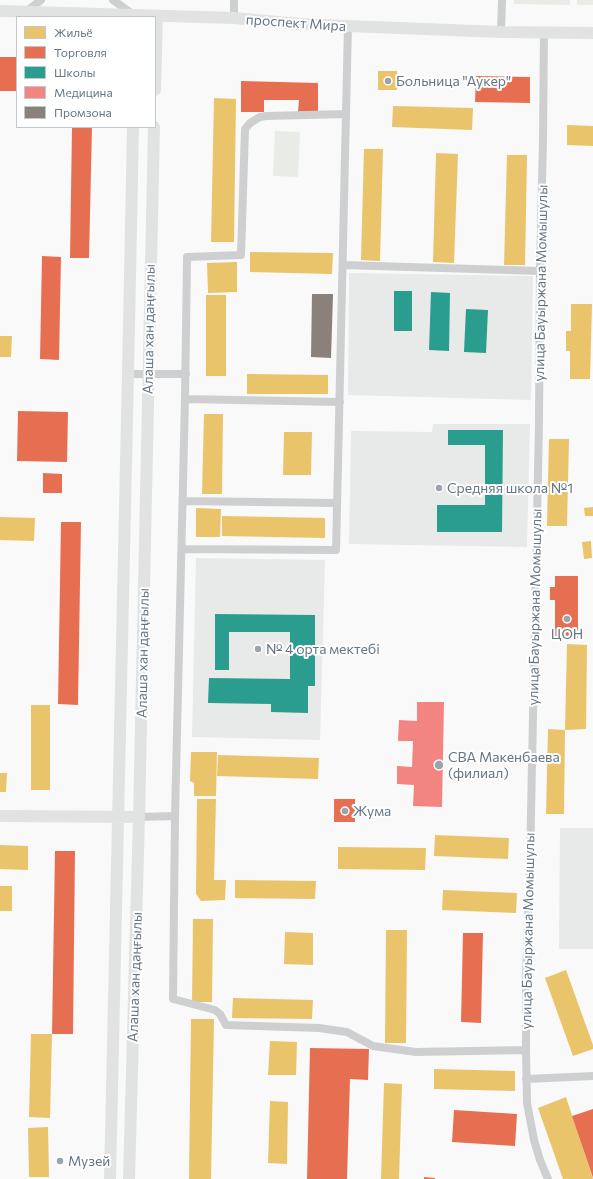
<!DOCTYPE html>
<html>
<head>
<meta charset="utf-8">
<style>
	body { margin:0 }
	#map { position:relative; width:593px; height:1179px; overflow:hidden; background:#f9f9f9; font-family:Commissioner,sans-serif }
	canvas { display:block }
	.legend { position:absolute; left:16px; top:16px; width:140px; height:112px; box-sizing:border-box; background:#fff; border:1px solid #c1c8cd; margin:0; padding:5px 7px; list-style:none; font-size:12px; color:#657683 }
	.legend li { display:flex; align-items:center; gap:8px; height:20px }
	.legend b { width:20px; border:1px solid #c1c8cd }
</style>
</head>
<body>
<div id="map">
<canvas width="593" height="1179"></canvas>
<ul class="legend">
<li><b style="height:11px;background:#e9c46a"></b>Жильё</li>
<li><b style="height:11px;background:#e76f51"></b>Торговля</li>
<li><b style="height:11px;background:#2a9d8f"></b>Школы</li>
<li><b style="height:11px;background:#f28482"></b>Медицина</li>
<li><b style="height:11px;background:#8a817c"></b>Промзона</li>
</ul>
</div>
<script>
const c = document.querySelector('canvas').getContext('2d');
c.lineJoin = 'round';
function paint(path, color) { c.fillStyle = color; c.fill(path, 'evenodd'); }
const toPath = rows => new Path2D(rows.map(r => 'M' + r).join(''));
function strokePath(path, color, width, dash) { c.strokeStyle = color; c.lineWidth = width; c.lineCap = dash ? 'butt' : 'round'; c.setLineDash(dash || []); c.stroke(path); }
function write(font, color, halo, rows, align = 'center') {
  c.font = font + ' Commissioner,sans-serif'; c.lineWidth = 4; c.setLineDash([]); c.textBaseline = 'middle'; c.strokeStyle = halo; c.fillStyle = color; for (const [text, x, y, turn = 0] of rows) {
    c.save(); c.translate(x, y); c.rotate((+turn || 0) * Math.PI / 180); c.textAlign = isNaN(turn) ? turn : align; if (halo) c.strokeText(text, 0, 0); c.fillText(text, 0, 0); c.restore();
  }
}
const built = toPath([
	[349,273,533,276,531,400,348,395],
	[433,424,530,424,527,547,349,544,351,431,432,432],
	[196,558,325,560,320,740,192,737],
	[560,828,593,828,593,949,559,949]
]);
const green = toPath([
	[514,0,570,0,570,5,514,4],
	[577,0,593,0,593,5,577,5],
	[275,131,300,132,298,177,273,176]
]);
const homes = toPath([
	[378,71,397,71,397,90,378,90],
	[214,98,236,99,234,242,211,242],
	[393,106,473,108,472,130,392,127],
	[567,125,593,126,593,146,567,145],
	[364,149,383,149,380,261,361,260],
	[436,153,458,154,454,263,433,262],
	[507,155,527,155,525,265,504,265],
	[250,252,333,253,332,274,250,272],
	[237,262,237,292,208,293,207,263],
	[206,295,226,295,226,376,206,376],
	[571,304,592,304,590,379,570,379,570,351,566,351,566,331,571,331],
	[0,336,12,336,11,357,0,357],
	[247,374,328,375,328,394,247,394],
	[204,414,223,414,222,494,202,494],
	[284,432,312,432,311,475,283,475],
	[549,439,569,439,567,526,547,526],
	[593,507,593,516,585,516,584,508],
	[196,508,221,509,220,537,196,537],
	[222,516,325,518,325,538,222,536],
	[0,517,35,518,34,541,0,540],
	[591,541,592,558,584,559,582,542],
	[567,644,587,645,586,729,565,730],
	[31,705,50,705,50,790,31,790],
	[548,729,565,730,564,814,546,814],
	[191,752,217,752,216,796,194,796,194,783,190,781],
	[218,755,319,758,318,779,217,776],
	[0,773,7,773,6,792,0,792],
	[197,799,216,799,214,880,226,880,225,900,201,901,196,894],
	[435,835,509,838,508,859,434,856],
	[0,845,28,846,28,870,0,869],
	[338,847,426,848,425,870,338,869],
	[235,880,316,881,315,899,235,898],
	[0,886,12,886,12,911,0,911],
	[443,890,517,893,516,913,442,910],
	[193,919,213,919,212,1002,192,1002],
	[386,930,407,930,406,1043,385,1043],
	[285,932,313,933,313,965,284,964],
	[566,970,593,1045,593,1049,573,1056,545,978],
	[233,998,313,1000,312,1019,232,1018],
	[191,1019,214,1019,211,1179,189,1179],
	[31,1034,52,1034,50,1118,29,1117],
	[270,1041,297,1042,296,1075,268,1075],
	[434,1069,515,1071,515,1091,434,1089],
	[384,1083,402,1084,399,1179,381,1179],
	[566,1097,593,1179,563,1179,538,1108],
	[270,1101,288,1102,287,1164,268,1163],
	[48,1127,49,1177,29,1177,28,1128]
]);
const shops = toPath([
	[0,57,17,57,17,91,0,91],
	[476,76,530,77,530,103,475,102],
	[241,81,318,83,318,113,298,112,299,100,264,100,264,112,241,112],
	[72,127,92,127,89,258,70,258],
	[42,256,61,257,59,360,40,359],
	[18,411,68,412,67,462,17,461],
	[43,473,62,474,62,493,43,493],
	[61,522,81,522,78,705,58,704],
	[555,576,578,576,578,638,555,638,555,600,550,600,550,587,555,587],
	[334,799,355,799,355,822,334,822],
	[55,851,75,851,73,1034,52,1034],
	[463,933,483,933,481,1023,461,1022],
	[310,1048,369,1049,368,1080,350,1079,347,1179,307,1179],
	[593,1109,593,1178,572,1116],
	[454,1110,517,1114,515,1146,452,1142],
	[424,1177,435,1178,435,1179,424,1179]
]);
const schools = toPath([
	[394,291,412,291,412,331,394,331],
	[431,292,450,293,449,351,429,350],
	[466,309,488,310,486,353,464,352],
	[448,430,503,430,502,532,437,532,437,505,485,505,485,445,448,445],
	[215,614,315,615,315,686,308,686,308,713,271,712,271,704,208,703,209,678,290,679,290,632,229,632,229,670,215,670]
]);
const health = toPath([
	[417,702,444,702,442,807,413,806,414,785,397,784,397,766,412,767,413,741,398,741,399,720,417,721]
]);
const industry = toPath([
	[312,294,333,294,331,358,311,357]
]);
const street = toPath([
	[113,0,134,15],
	[27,11,41,0],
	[234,18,234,0],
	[501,32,502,0],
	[544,32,543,139,540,271,539,422,530,863,526,977,526,1050,527,1103,534,1140,540,1160,548,1179],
	[346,114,266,116,260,117,250,123,245,129,241,255,187,257,185,399,175,816,173,999,215,1010,220,1014,226,1025,319,1028,347,1032,373,1046,416,1052,526,1050],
	[343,265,540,271],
	[128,374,186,374],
	[185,399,340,402],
	[183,501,337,503],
	[182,549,336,550,348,26],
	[139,817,175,816],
	[526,1079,593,1076]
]);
const secondary = toPath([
	[0,11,234,18,299,24,348,26,501,32,593,33],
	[155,90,157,16],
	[0,816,139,817],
	[110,1179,128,374,133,127],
	[129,1179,139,817,154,127]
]);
const markers = [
	[388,81,4,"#99a4ac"],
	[439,488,4,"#99a4ac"],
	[567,619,4,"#99a4ac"],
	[258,649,4,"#99a4ac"],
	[439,765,5,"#99a4ac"],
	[345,811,4,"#99a4ac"],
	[60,1161,4,"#99a4ac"]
];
const streetNames = [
	["проспект Мира",296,23,4],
	["улица Бауыржана Момышулы",541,283,-89],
	["Алаша хан даңғылы",149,329,-89],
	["улица Бауыржана Момышулы",535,607,-89],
	["Алаша хан даңғылы",143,653,-89],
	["улица Бауыржана Момышулы",528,931,-89],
	["Алаша хан даңғылы",135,977,-88]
];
const poiNames = [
	["Больница \"Аукер\"",396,81],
	["Средняя школа №1",447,488],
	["ЦОН",567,634,"center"],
	["№ 4 орта мектебі",266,649],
	["СВА Макенбаева",448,757],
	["(филиал)",448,773],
	["Жума",353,811],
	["Музей",68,1161]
];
paint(built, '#e8e9e9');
paint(green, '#e8ebe6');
paint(homes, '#e9c46a');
paint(shops, '#e76f51');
paint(schools, '#2a9d8f');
paint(health, '#f28482');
paint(industry, '#8a817c');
strokePath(street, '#cecfd0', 8);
strokePath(secondary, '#e1e2e2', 12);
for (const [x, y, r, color] of markers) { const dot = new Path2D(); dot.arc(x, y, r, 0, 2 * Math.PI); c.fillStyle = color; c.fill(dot); strokePath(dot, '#fff', 1.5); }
write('14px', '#657683', '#fff', streetNames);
write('14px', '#657683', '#fff', poiNames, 'left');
</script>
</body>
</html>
